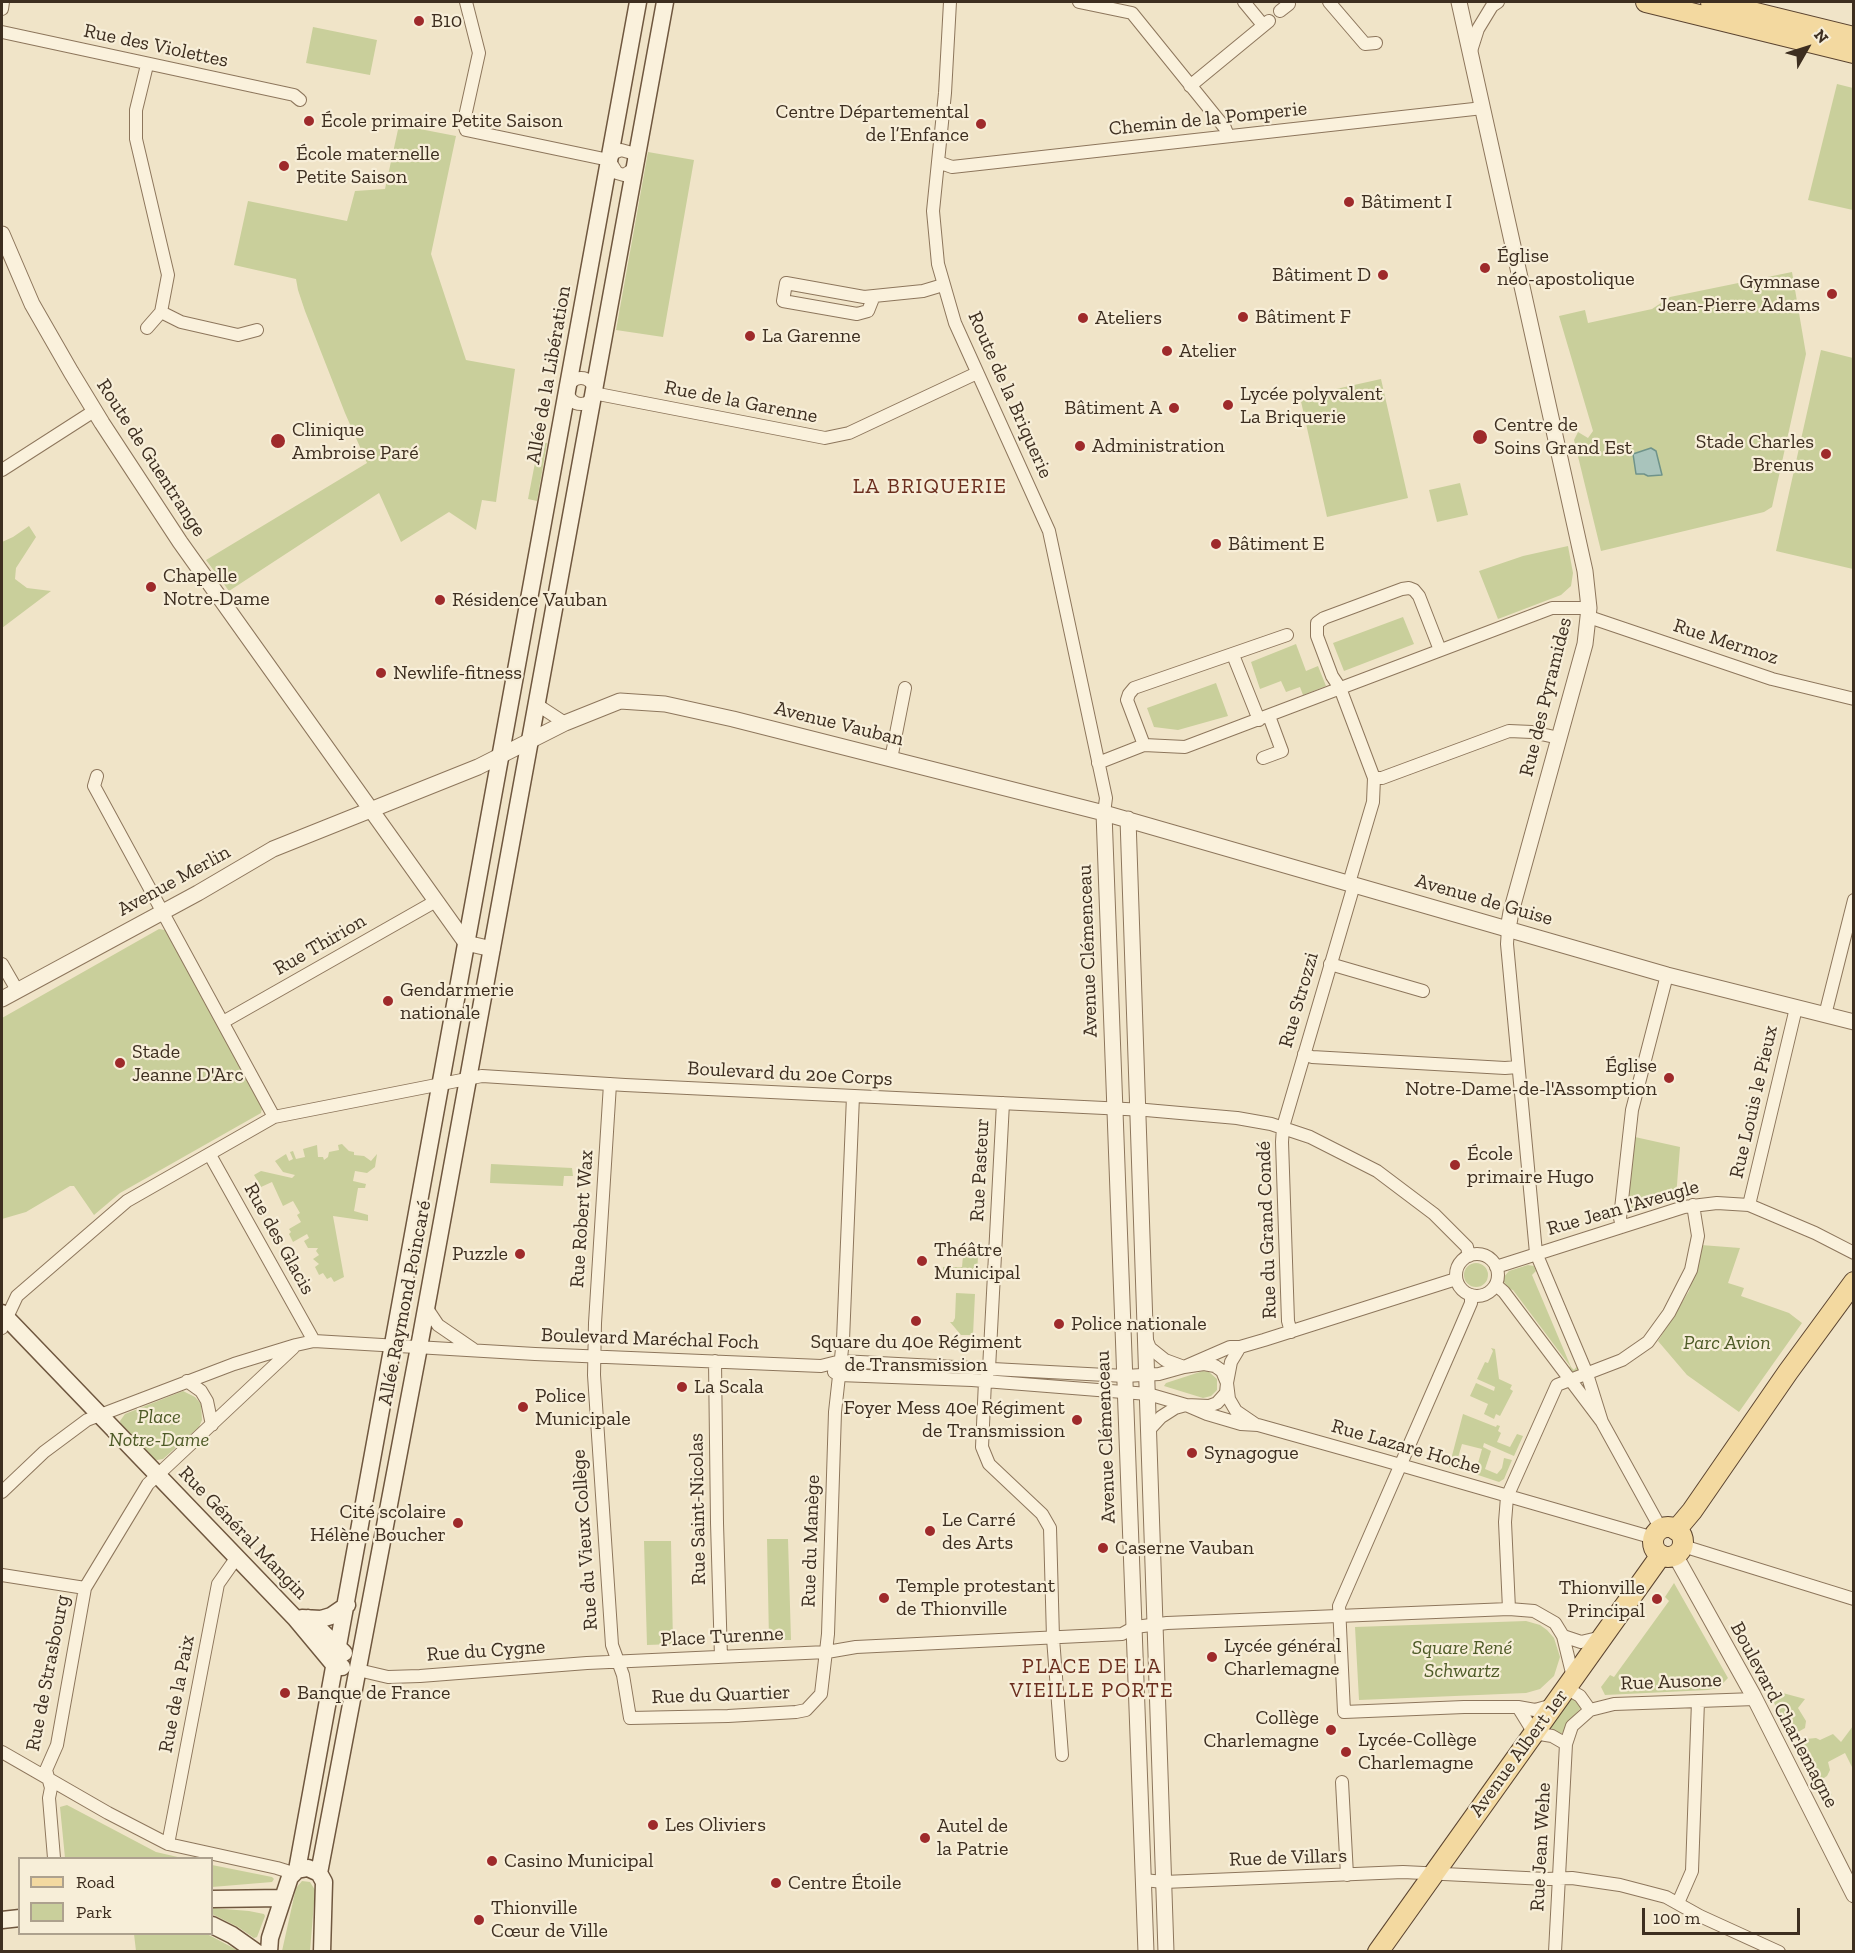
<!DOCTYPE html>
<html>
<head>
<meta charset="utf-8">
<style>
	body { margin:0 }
	#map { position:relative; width:1855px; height:1953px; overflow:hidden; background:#f0e4c8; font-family:"Zilla Slab",serif }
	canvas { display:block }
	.frame { position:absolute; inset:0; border:3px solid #3d2e20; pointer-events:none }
	.legend { position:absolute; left:18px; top:1857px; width:195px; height:78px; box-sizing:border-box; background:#f7eed8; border:2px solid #ada18e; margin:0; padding:8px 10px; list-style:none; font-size:18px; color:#3d2e20 }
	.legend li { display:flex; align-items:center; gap:12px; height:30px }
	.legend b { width:30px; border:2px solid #ada18e }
	.north { position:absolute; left:1777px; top:18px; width:60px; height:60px; -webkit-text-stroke:4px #f7eed8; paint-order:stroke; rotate:51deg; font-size:16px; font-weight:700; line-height:24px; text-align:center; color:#3d2e20 }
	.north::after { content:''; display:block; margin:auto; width:21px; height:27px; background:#3d2e20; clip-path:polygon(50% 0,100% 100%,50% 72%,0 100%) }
	.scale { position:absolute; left:1642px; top:1908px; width:158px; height:27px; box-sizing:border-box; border:3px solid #3d2e20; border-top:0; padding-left:8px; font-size:18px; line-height:21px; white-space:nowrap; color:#3d2e20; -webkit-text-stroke:4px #f7eed8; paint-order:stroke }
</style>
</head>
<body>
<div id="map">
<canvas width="1855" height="1953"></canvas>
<div class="frame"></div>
<ul class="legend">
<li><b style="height:8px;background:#f3d9a0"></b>Road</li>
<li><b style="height:16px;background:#c9cf9b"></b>Park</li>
</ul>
<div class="north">N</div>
<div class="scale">100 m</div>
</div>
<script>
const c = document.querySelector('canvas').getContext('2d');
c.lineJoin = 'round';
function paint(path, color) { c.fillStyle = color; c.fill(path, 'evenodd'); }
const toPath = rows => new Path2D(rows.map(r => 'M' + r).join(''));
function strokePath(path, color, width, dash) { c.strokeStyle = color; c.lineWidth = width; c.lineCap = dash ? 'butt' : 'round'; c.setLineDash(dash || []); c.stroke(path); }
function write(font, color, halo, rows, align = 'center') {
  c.font = font + ' "Zilla Slab",serif'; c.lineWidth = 4.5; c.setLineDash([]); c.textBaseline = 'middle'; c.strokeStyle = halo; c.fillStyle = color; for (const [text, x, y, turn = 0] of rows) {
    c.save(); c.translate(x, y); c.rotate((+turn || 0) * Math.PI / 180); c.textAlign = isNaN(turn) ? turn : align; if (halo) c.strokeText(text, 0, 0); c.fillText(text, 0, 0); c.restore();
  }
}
const green = toPath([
	[313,27,377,40,370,75,306,63],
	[1837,84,1853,88,1853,210,1808,200],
	[399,125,456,136,431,254,466,360,515,369,496,502,482,500,476,530,449,512,401,542,379,493,229,591,206,560,367,463,345,413,305,311,298,290,296,279,234,265,248,201,347,221,355,191,385,189],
	[648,152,694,160,663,337,616,330],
	[1792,272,1806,354,1772,507,1764,512,1601,551,1574,440,1578,432,1588,438,1593,431,1559,316,1585,310,1588,323,1652,309,1670,297],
	[1821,350,1853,358,1853,569,1776,551],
	[1381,379,1408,498,1327,517,1300,397],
	[539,442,547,443,537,501,528,499],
	[1460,483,1468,515,1437,522,1429,490],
	[29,526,36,537,16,568,15,579,27,588,51,591,2,628,2,542,13,537],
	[1568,546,1573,573,1571,586,1561,595,1498,619,1479,571,1523,556],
	[1403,617,1414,644,1344,671,1333,643],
	[1296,644,1306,671,1318,666,1326,686,1303,695,1300,687,1286,692,1281,681,1260,689,1251,662],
	[1216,683,1228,716,1178,730,1154,727,1147,708],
	[159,929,165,930,262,1108,261,1113,120,1193,94,1215,74,1186,70,1186,26,1212,2,1219,2,1018],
	[1635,1137,1680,1147,1676,1197,1625,1212],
	[342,1144,349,1151,354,1152,354,1155,364,1156,371,1161,377,1154,375,1167,367,1173,355,1171,353,1181,366,1184,365,1188,358,1188,354,1211,368,1215,368,1221,333,1216,344,1277,334,1282,331,1277,327,1279,323,1273,319,1275,315,1267,319,1264,313,1259,319,1255,316,1251,318,1248,308,1248,304,1241,309,1238,307,1234,293,1242,289,1234,291,1232,289,1229,301,1222,297,1215,300,1213,293,1201,283,1206,272,1182,261,1187,254,1175,261,1171,292,1178,295,1175,283,1172,275,1161,286,1154,289,1161,293,1159,290,1152,293,1151,296,1159,305,1157,303,1149,317,1145,318,1157,323,1157,324,1160,328,1157,329,1152,339,1150,338,1145],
	[491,1164,572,1168,573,1176,564,1176,563,1186,490,1183],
	[1701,1245,1740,1248,1728,1283,1744,1288,1741,1296,1789,1313,1802,1323,1739,1412,1687,1375,1658,1341,1689,1291],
	[963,1256,978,1256,977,1275,943,1274,943,1267,962,1267],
	'1464 1275a12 12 0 1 1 24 0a12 12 0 1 1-24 0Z',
	[1528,1265,1534,1266,1536,1271,1532,1275,1571,1367,1574,1370,1578,1365,1578,1371,1573,1374,1568,1369,1570,1366,1513,1290,1509,1289,1504,1282,1503,1278,1509,1271],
	[956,1293,975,1294,973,1335,961,1335,950,1322,953,1322,955,1318],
	[1491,1348,1495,1349,1499,1379,1512,1385,1510,1389,1513,1391,1500,1416,1496,1414,1494,1419,1484,1414,1488,1404,1470,1396,1476,1383,1494,1391,1495,1387,1477,1379,1485,1362,1488,1363,1493,1351],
	[1203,1371,1209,1372,1217,1379,1217,1390,1211,1396,1203,1398,1164,1386,1166,1383],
	[183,1391,195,1397,201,1404,202,1420,199,1427,163,1459,157,1460,152,1459,122,1428,120,1421,125,1414],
	[1463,1414,1496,1427,1497,1425,1500,1426,1498,1431,1501,1433,1497,1442,1510,1447,1517,1434,1523,1436,1514,1456,1484,1443,1483,1447,1491,1451,1485,1469,1497,1474,1502,1468,1504,1458,1512,1460,1504,1479,1499,1482,1475,1474,1482,1449,1462,1444,1457,1461,1470,1467,1473,1465,1471,1473,1449,1467],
	[767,1539,788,1539,791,1640,769,1640],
	[644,1541,671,1541,673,1644,647,1645],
	[1674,1583,1728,1678,1718,1688,1708,1690,1605,1695,1601,1687,1610,1675,1614,1677,1669,1601,1665,1597],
	[1526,1621,1540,1625,1547,1630,1554,1638,1560,1657,1554,1676,1540,1689,1526,1693,1359,1700,1355,1627],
	[1779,1692,1805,1699,1798,1708,1806,1721,1805,1728,1791,1736,1770,1695],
	[1568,1699,1574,1699,1581,1708,1570,1720,1565,1730,1561,1734,1558,1733,1553,1731,1550,1726],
	[1853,1726,1853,1769,1845,1753,1828,1762,1830,1770,1827,1776,1821,1780,1826,1791,1830,1790,1832,1795,1822,1798,1795,1744,1806,1739,1816,1738,1820,1740,1833,1734,1841,1742],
	[67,1805,156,1852,182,1858,65,1858,60,1807],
	[212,1865,272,1877,274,1879,272,1882,212,1887],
	[302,1881,310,1882,315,1890,310,1951,282,1951,296,1888],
	[212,1908,249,1911,264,1914,265,1916,257,1937,254,1938,238,1927,212,1914],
	[134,1934,207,1934,239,1951,136,1951]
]);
const water = toPath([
	[1651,448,1656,451,1662,475,1648,476,1644,474,1636,474,1633,454,1651,448]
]);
const minor = toPath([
	[466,2,479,53,466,112,464,124,466,130,609,160],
	[950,2,945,93,933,211,938,264,955,323,1049,531,1106,798,1104,813],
	[1079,2,1132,13,1225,128,1228,136],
	[1244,2,1263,25],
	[1329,2,1365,44,1376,43],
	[2,9,3,2],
	[1280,11,1289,4],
	[2,32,294,95,300,100],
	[1471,51,1478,29,1492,6,1498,2],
	[147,65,136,110,136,139,168,275,161,312],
	[1190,86,1269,21],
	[938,162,952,167,1483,108],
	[634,169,624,175,617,173,609,160,614,153,621,150,632,153,636,160],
	[874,296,868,311,857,314,783,301,786,283,864,297,923,291,943,285],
	[147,328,161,312,181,322,238,335,257,330],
	'568 391a13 13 0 1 1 26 0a13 13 0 1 1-26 0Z',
	[593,393,825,438,849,433,977,373],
	[2,470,94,411],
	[1589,617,1772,679,1854,699],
	[1233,655,1259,720],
	[536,704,565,723],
	[1144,745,1127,700,1129,694,1134,688,1287,635],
	[1263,758,1282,751,1269,716],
	[891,759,905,688],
	[1098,763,1144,745,1185,747,1552,608,1589,608],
	[97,776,94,786,274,1117],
	[1374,778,1382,778,1509,731,1532,732,1559,738],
	[1349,883,1373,802,1374,778,1340,688,1332,676,1317,636,1317,623,1324,618,1402,589,1409,588,1414,590,1419,596,1440,650],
	[1508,929,1507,944,1536,1253,1587,1374,1602,1422],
	[2,964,17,990],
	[1330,964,1423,991],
	[1825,1015,1854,900],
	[223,1022,436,901],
	[1304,1054,1312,1057,1505,1068,1518,1067],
	[610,1084,595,1323,594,1375,612,1645,623,1675,630,1718,728,1716,796,1712,806,1710,821,1694,828,1634,835,1412,843,1340,853,1096],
	[1003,1103,989,1369,985,1381,982,1447,989,1464,1042,1514,1050,1528,1053,1638,1062,1755],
	[210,1155,314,1341],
	[1749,1205,1796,1008],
	[1622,1227,1620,1218,1632,1110,1667,975],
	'1456 1275a21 21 0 1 1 42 0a21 21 0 1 1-42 0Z',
	[1496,1267,1684,1207,1717,1203,1749,1205,1815,1233,1854,1253],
	[1496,1285,1504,1292,1602,1422,1661,1529],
	[1471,1296,1471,1303,1459,1331,1339,1606,1344,1712,1464,1707,1518,1707,1535,1710,1553,1705],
	[426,1307,438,1325,473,1349],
	[2,1328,17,1296,127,1201,274,1117,482,1076,625,1085,1146,1110,1237,1118,1271,1124,1310,1137,1377,1171,1434,1214,1467,1247,1469,1256],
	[1291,1332,1288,1321,1282,1142,1283,1127,1354,885],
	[1146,1338,1150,1348,1165,1360,1184,1367,1204,1364,1215,1366,1222,1371,1227,1383,1226,1393,1217,1403,1209,1406,1186,1405,1175,1408,1161,1417,1149,1430],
	[1240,1347,1231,1362,1227,1383,1229,1399,1236,1411,1255,1424],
	[715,1361,717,1523,721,1657],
	[834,1372,839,1375,972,1380,1148,1394,1186,1405,1207,1414,1241,1424,1258,1425,1383,1460,1654,1538],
	[187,1381,201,1391,207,1401,212,1425],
	[2,1492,44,1452,87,1420,234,1364,296,1345,314,1341,535,1354,821,1366,841,1361,1125,1376,1159,1374,1184,1367,1230,1347,1240,1347,1264,1340,1456,1279],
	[1683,1546,1854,1599],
	[2,1575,85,1588],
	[1509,1609,1505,1522,1507,1497,1557,1385,1622,1360,1648,1342,1669,1313,1691,1270,1698,1236,1693,1205],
	[1563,1636,1581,1642,1602,1637],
	[358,1670,388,1677,420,1676,587,1663,827,1652,856,1647,1122,1634,1135,1627,1167,1623,1509,1609,1534,1611,1555,1623,1563,1636,1573,1677],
	[1566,1688,1580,1696,1590,1710],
	[1518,1707,1534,1733,1552,1736,1566,1744],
	[2,1752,108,1813,168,1844,277,1868,293,1873],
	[1342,1782,1347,1875],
	[168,1844,218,1584,237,1557],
	[54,1858,49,1798,51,1788,46,1770,57,1745,85,1588,148,1484,293,1348],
	[1143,1880,1164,1882,1403,1872,1546,1879,1572,1878,1620,1885,1666,1897,1700,1916,1779,1952],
	[1678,1903,1692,1871,1698,1701],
	[1555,1952,1566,1744,1572,1726,1590,1710,1614,1704,1755,1699]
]);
const tertiary = toPath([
	[1459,2,1585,571,1589,608,1585,644,1511,912,1508,929],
	[2,234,32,304,71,372,102,423,180,542,466,943,492,949],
	[1104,813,1146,1952],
	[1128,819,1166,1952],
	[2,999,198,893,273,849,478,767,565,723,620,701,665,704,733,719,1104,813,1667,975,1854,1022],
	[1675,1555,1753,1695,1854,1895]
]);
const secondary = toPath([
	[2,1313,295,1618,335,1666,342,1667],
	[302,1618,321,1619,331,1616,347,1605],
	[308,1618,344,1653],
	[297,1870,638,2],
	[319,1873,419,1347,665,2],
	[212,1899,283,1898],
	[2,1920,20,1918],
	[212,1925,232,1935,256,1952],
	[269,1952,270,1938,290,1877,297,1870,308,1868,319,1873,324,1882,322,1952]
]);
const primary = toPath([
	[1646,2,1854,53],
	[1711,2,1854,37],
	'1653 1542a15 15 0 1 1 30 0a15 15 0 1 1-30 0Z',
	[1676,1530,1692,1511,1788,1372,1854,1282],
	[1378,1952,1661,1555]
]);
const markers = [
	[419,21,6,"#9e2a2b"],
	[309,121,6,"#9e2a2b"],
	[981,124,6,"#9e2a2b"],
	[284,166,6,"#9e2a2b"],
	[1349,202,6,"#9e2a2b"],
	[1485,268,6,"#9e2a2b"],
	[1383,275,6,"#9e2a2b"],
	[1832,294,6,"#9e2a2b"],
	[1243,317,6,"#9e2a2b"],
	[1083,318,6,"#9e2a2b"],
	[750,336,6,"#9e2a2b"],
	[1167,351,6,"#9e2a2b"],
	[1228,405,6,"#9e2a2b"],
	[1174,408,6,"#9e2a2b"],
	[1480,437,8,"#9e2a2b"],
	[278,441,8,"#9e2a2b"],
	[1080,446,6,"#9e2a2b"],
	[1826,454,6,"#9e2a2b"],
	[1216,544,6,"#9e2a2b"],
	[151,587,6,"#9e2a2b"],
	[440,600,6,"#9e2a2b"],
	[381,673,6,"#9e2a2b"],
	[388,1001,6,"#9e2a2b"],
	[120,1063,6,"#9e2a2b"],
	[1669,1078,6,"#9e2a2b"],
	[1455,1165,6,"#9e2a2b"],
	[520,1254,6,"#9e2a2b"],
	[922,1261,6,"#9e2a2b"],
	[916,1321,6,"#9e2a2b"],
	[1059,1324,6,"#9e2a2b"],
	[682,1387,6,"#9e2a2b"],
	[523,1407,6,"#9e2a2b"],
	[1077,1420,6,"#9e2a2b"],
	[1192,1453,6,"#9e2a2b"],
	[458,1523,6,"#9e2a2b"],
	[930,1531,6,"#9e2a2b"],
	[1103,1548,6,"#9e2a2b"],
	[884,1598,6,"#9e2a2b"],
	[1657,1599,6,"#9e2a2b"],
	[1212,1657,6,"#9e2a2b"],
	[285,1693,6,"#9e2a2b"],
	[1331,1730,6,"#9e2a2b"],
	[1346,1752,6,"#9e2a2b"],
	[653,1825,6,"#9e2a2b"],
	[925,1838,6,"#9e2a2b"],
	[492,1861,6,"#9e2a2b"],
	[776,1883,6,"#9e2a2b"],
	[479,1920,6,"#9e2a2b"]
];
const poiNames = [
	["B10",431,21],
	["Centre Départemental",969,112,"right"],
	["de l’Enfance",969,135,"right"],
	["École primaire Petite Saison",321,121],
	["École maternelle",296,154],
	["Petite Saison",296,177],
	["Bâtiment I",1361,202],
	["Église",1497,256],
	["néo-apostolique",1497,279],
	["Bâtiment D",1371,275,"right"],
	["Gymnase",1820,282,"right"],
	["Jean-Pierre Adams",1820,305,"right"],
	["Bâtiment F",1255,317],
	["Ateliers",1095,318],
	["La Garenne",762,336],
	["Atelier",1179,351],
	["Lycée polyvalent",1240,394],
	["La Briquerie",1240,417],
	["Bâtiment A",1162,408,"right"],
	["Centre de",1494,425],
	["Soins Grand Est",1494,448],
	["Clinique",292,430],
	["Ambroise Paré",292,453],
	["Stade Charles",1814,442,"right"],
	["Brenus",1814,465,"right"],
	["Administration",1092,446],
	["Bâtiment E",1228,544],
	["Chapelle",163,576],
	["Notre-Dame",163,599],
	["Résidence Vauban",452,600],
	["Newlife-fitness",393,673],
	["Gendarmerie",400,990],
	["nationale",400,1013],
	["Stade",132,1052],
	["Jeanne D'Arc",132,1075],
	["Église",1657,1066,"right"],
	["Notre-Dame-de-l'Assomption",1657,1089,"right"],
	["École",1467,1154],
	["primaire Hugo",1467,1177],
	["Théâtre",934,1250],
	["Municipal",934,1273],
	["Puzzle",508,1254,"right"],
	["Police nationale",1071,1324],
	["Square du 40e Régiment",916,1342,"center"],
	["de Transmission",916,1365,"center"],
	["La Scala",694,1387],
	["Police",535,1396],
	["Municipale",535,1419],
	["Foyer Mess 40e Régiment",1065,1408,"right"],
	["de Transmission",1065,1431,"right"],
	["Synagogue",1204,1453],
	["Cité scolaire",446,1512,"right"],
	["Hélène Boucher",446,1535,"right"],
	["Le Carré",942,1520],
	["des Arts",942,1543],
	["Caserne Vauban",1115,1548],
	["Temple protestant",896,1586],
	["de Thionville",896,1609],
	["Thionville",1645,1588,"right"],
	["Principal",1645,1611,"right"],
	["Lycée général",1224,1646],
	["Charlemagne",1224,1669],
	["Banque de France",297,1693],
	["Collège",1319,1718,"right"],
	["Charlemagne",1319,1741,"right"],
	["Lycée-Collège",1358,1740],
	["Charlemagne",1358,1763],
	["Les Oliviers",665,1825],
	["Autel de",937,1826],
	["la Patrie",937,1849],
	["Casino Municipal",504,1861],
	["Centre Étoile",788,1883],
	["Thionville",491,1908],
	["Cœur de Ville",491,1931]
];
const streetNames = [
	["Rue des Violettes",156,46,12],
	["Chemin de la Pomperie",1208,119,-6],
	["Allée de la Libération",549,375,-80],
	["Route de la Briquerie",1010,395,66],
	["Rue de la Garenne",741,402,11],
	["Route de Guentrange",151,458,57],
	["Rue Mermoz",1726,642,18],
	["Rue des Pyramides",1546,697,-76],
	["Avenue Vauban",839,724,14],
	["Avenue Merlin",174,881,-29],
	["Avenue de Guise",1484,900,16],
	["Rue Thirion",320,945,-30],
	["Avenue Clémenceau",1088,951,-92],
	["Rue Strozzi",1299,1000,-74],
	["Boulevard du 20e Corps",790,1074,3],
	["Rue Louis le Pieux",1754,1102,-77],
	["Rue Pasteur",980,1170,-87],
	["Rue Jean l'Aveugle",1623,1208,-16],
	["Rue Robert Wax",582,1219,-86],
	["Rue du Grand Condé",1267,1230,-92],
	["Rue des Glacis",279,1239,61],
	["Allée Raymond Poincaré",405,1303,-79],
	["Boulevard Maréchal Foch",650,1339,2],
	["Avenue Clémenceau",1106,1437,-92],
	["Rue Lazare Hoche",1406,1447,16],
	["Rue Saint-Nicolas",698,1509,-91],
	["Rue Général Mangin",243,1533,46],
	["Rue du Vieux Collège",585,1540,-94],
	["Rue du Manège",811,1541,-88],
	["Place Turenne",722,1637,-3],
	["Rue du Cygne",486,1651,-4],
	["Rue de Strasbourg",48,1673,-79],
	["Rue Ausone",1671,1682,-2],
	["Rue de la Paix",177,1694,-79],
	["Rue du Quartier",721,1695,-2],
	["Boulevard Charlemagne",1784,1715,62],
	["Avenue Albert 1er",1519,1753,-54],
	["Rue Jean Wehe",1541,1847,-87],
	["Rue de Villars",1288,1858,-2]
];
const parkNames = [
	["Parc Avion",1727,1343],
	["Place",159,1417],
	["Notre-Dame",159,1440],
	["Square René",1462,1648],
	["Schwartz",1462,1671]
];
const neighbourhoodNames = [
	["LA BRIQUERIE",930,487],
	["PLACE DE LA",1092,1667],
	["VIEILLE PORTE",1092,1691]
];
paint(green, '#c9cf9b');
paint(water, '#a9c4bc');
strokePath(water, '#6f938a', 1.5);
strokePath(minor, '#8d765c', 14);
strokePath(tertiary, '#8d765c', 17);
strokePath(secondary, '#6f573f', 19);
strokePath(primary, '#5b4430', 22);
strokePath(minor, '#faf1dc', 12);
strokePath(tertiary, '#faf1dc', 15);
strokePath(secondary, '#faf1dc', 16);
strokePath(primary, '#f3d9a0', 20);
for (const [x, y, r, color] of markers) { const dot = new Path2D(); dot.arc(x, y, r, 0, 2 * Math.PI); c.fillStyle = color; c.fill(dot); strokePath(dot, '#f7eed8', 2); }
write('20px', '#3d2e20', '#f7eed8', poiNames, 'left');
write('20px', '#3d2e20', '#f7eed8', streetNames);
write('italic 20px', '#4d5a26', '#f7eed8', parkNames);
c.letterSpacing = '1.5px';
write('21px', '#6b2e1e', '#f7eed8', neighbourhoodNames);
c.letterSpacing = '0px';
</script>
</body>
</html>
